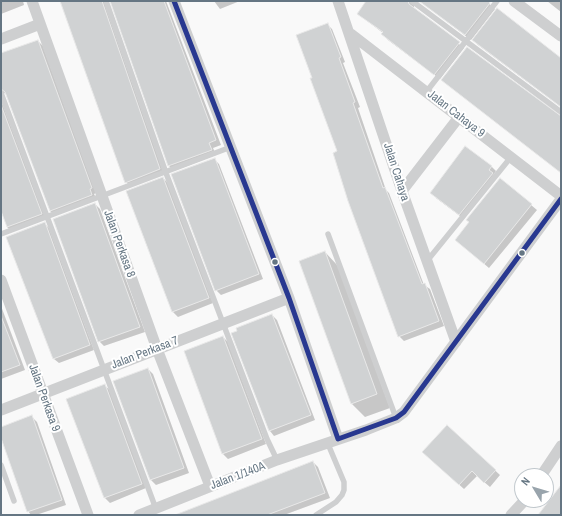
<!DOCTYPE html>
<html>
<head>
<meta charset="utf-8">
<style>
	body { margin:0 }
	#map { position:relative; width:562px; height:516px; overflow:hidden; background:#f9f9f9; font-family:"Archivo Narrow",sans-serif }
	canvas { display:block }
	.frame { position:absolute; inset:0; border:2px solid #657683; pointer-events:none }
	.north { position:absolute; left:514px; top:468px; width:40px; height:40px; box-sizing:border-box; background:#fff; border:1px solid #c1c8cd; border-radius:50%; rotate:308deg; font-size:11px; font-weight:700; line-height:16px; text-align:center; color:#657683 }
	.north::after { content:''; display:block; margin:auto; width:14px; height:18px; background:#99a4ac; clip-path:polygon(50% 0,100% 100%,50% 72%,0 100%) }
</style>
</head>
<body>
<div id="map">
<canvas width="562" height="516"></canvas>
<div class="frame"></div>
<div class="north">N</div>
</div>
<script>
const c = document.querySelector('canvas').getContext('2d');
c.lineJoin = 'round';
function paint(path, color) { c.fillStyle = color; c.fill(path, 'evenodd'); }
const toPath = rows => new Path2D(rows.map(r => 'M' + r).join(''));
function strokePath(path, color, width, dash) { c.strokeStyle = color; c.lineWidth = width; c.lineCap = dash ? 'butt' : 'round'; c.setLineDash(dash || []); c.stroke(path); }
function write(font, color, halo, rows, align = 'center') {
  c.font = font + ' "Archivo Narrow",sans-serif'; c.lineWidth = 4; c.setLineDash([]); c.textBaseline = 'middle'; c.strokeStyle = halo; c.fillStyle = color; for (const [text, x, y, turn = 0] of rows) {
    c.save(); c.translate(x, y); c.rotate((+turn || 0) * Math.PI / 180); c.textAlign = isNaN(turn) ? turn : align; if (halo) c.strokeText(text, 0, 0); c.fillText(text, 0, 0); c.restore();
  }
}
const shadow = toPath([
	[1,1,23,1,24,5,1,14],
	[61,1,166,1,221,145,213,148,216,155,174,171,169,166,112,3,109,1,106,8,164,174,131,187,126,182],
	[214,1,240,1,220,9],
	[366,1,486,1,495,9,471,40,421,2,414,3,414,9,464,48,440,79,388,40,383,33,358,14],
	[547,1,561,1,561,12],
	[327,24,332,29,345,62,343,63,360,107,358,108,386,190,389,193,424,285,430,289,444,326,404,341,399,336,314,78],
	[473,40,561,60,561,107,478,45],
	[38,41,43,46,96,193,94,194,97,200,55,215,50,211,7,95,4,93,1,100,46,219,12,232,7,227,1,208,1,54],
	[214,159,219,164,263,279,221,295,216,290],
	[491,166,496,171,464,219,436,198],
	[163,178,168,183,213,303,178,317,173,312,127,192],
	[500,179,537,210,489,268,456,240],
	[95,204,100,209,145,332,104,346,99,341],
	[44,223,49,228,94,350,59,363,54,359],
	[325,252,338,266,390,408,365,417,352,404,300,262],
	[1,306,25,370,1,379],
	[272,315,277,320,315,420,274,436,270,431,233,333],
	[223,337,228,342,266,444,228,459,223,454,185,351],
	[148,369,153,374,189,473,156,485,151,480,114,382],
	[105,386,110,390,146,488,110,503,105,498,68,400],
	[32,417,37,422,66,505,36,515,31,515,28,511,1,435,1,428],
	[447,426,500,475,490,487,477,476,464,489,428,457],
	[313,462,318,467,330,498,284,515,175,515]
]);
const building = toPath([
	[60,1,102,1,160,169,125,183,60,1],
	[110,1,164,1,216,140,209,143,212,150,168,166,110,1],
	[366,1,408,1,409,4,460,42,434,75,381,34,383,32,357,14,366,1],
	[419,1,488,1,490,3,465,35,419,1],
	[497,8,561,58,561,107,472,40,497,8],
	[328,23,341,57,339,58,355,102,353,103,383,188,385,187,422,284,425,283,439,321,398,337,348,201,333,153,337,151,310,78,312,78,296,35,328,23],
	[38,40,92,188,90,189,92,195,50,211,5,92,1,89,1,53,38,40],
	[467,47,561,116,561,173,441,80,467,47],
	[1,105,42,214,7,227,1,211,1,105],
	[465,146,492,166,489,170,493,173,459,215,430,193,465,146],
	[215,158,259,274,215,291,171,174,215,158],
	[163,177,209,298,172,312,126,191,163,177],
	[500,178,532,204,484,264,455,240,469,222,466,220,500,178],
	[95,203,140,327,98,342,53,219,95,203],
	[45,222,90,345,53,359,6,237,45,222],
	[325,251,377,394,351,404,299,261,325,251],
	[272,314,311,415,269,431,231,333,237,331,236,328,272,314],
	[1,316,20,365,1,372,1,316],
	[223,336,262,439,222,454,184,351,223,336],
	[148,368,184,468,150,480,113,381,148,368],
	[105,384,142,484,104,498,66,399,105,384],
	[32,415,62,500,27,512,1,438,1,427,32,415],
	[447,425,496,470,484,483,472,471,459,485,422,452,447,425],
	[313,461,325,493,267,515,175,515,313,461],
	[561,485,561,515,538,515,561,485]
]);
const lane = toPath([
	[106,1,166,173,267,439,277,460],
	[412,1,561,112],
	[427,91,497,1],
	[1,93,156,509],
	[1,234,231,147],
	[328,234,396,418],
	[427,261,511,157],
	[1,465,14,501],
	[316,515,336,502,342,495,344,490,344,482,328,444]
]);
const street = toPath([
	[32,1,157,349,210,486],
	[174,1,289,298,338,439],
	[338,1,402,191,456,342],
	[514,1,561,36],
	[351,34,561,196],
	[1,39,40,24],
	[402,191,459,117],
	[1,280,88,515],
	[1,410,289,298],
	[541,476,561,446],
	[139,515,277,460,366,430,396,418,404,412,561,199],
	[511,515,525,500]
]);
const bus1 = toPath([
	[174,1,289,298,338,439,396,418,404,412,561,199]
]);
const markers = [
	[522,253,3.5,"#657683"],
	[275,262,3.5,"#657683"]
];
const streetNames = [
	["Jalan Cahaya 9",456,114,38],
	["Jalan Cahaya",396,172,72],
	["Jalan Perkasa 8",119,244,70],
	["Jalan Perkasa 7",145,353,-21],
	["Jalan Perkasa 9",44,398,70],
	["Jalan 1/140A",238,476,-21]
];
paint(shadow, '#0003');
paint(building, '#d0d2d3');
strokePath(building, '#e8e8e8', 1);
strokePath(lane, '#cecfd0', 5.5);
strokePath(street, '#cecfd0', 11);
strokePath(bus1, '#283890', 5);
for (const [x, y, r, color] of markers) { const dot = new Path2D(); dot.arc(x, y, r, 0, 2 * Math.PI); c.fillStyle = color; c.fill(dot); strokePath(dot, '#fff', 1.5); }
write('12px', '#657683', '#fff', streetNames);
</script>
</body>
</html>
